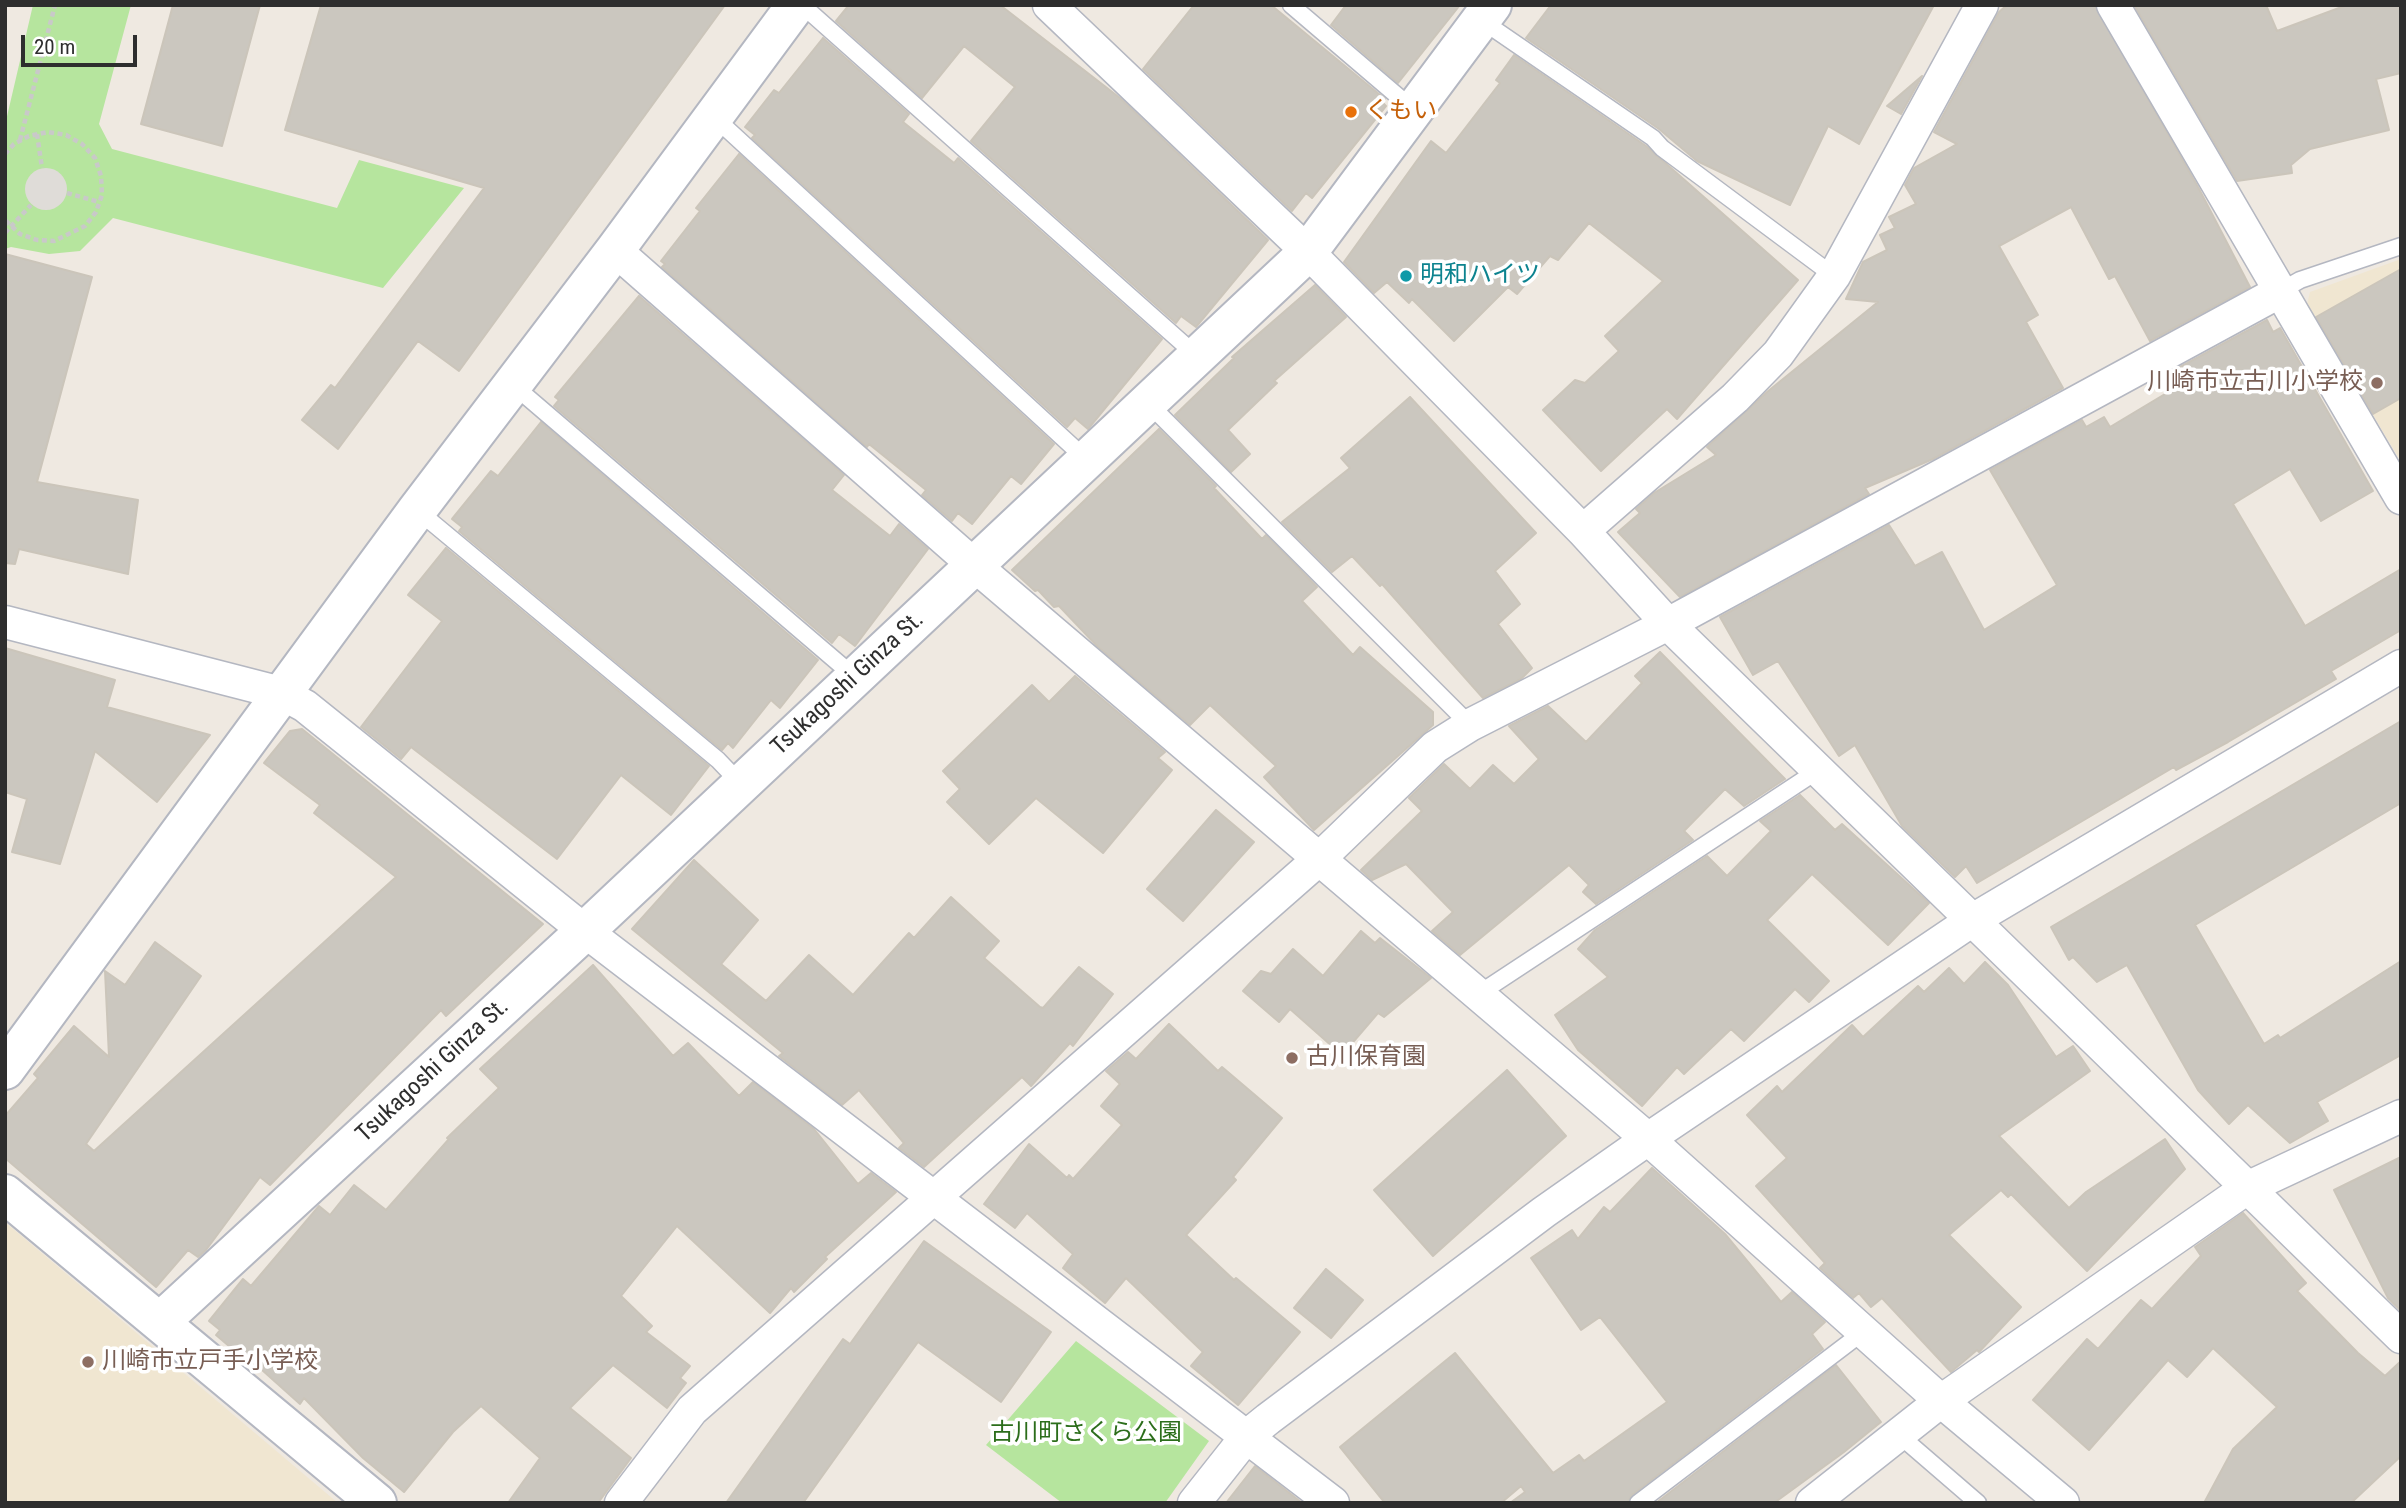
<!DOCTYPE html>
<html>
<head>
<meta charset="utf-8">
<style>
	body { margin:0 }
	#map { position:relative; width:2406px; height:1508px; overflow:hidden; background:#efe9e1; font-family:"Roboto Condensed",sans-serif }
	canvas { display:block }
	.frame { position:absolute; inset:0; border:7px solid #2e2e2e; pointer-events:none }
	.scale { position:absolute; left:21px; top:35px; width:116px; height:32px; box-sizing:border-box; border:4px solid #2e2e2e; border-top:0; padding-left:9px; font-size:21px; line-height:24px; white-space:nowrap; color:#2e2e2e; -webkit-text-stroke:5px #fff; paint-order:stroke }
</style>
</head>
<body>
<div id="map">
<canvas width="2406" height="1508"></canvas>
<div class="frame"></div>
<div class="scale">20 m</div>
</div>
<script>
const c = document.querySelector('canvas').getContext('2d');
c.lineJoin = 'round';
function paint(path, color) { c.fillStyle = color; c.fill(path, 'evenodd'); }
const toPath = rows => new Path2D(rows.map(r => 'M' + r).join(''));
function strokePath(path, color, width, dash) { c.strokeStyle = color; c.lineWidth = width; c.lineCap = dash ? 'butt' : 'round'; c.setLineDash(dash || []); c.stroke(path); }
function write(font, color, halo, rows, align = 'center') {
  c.font = font + ' "Roboto Condensed","Noto Sans JP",sans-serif'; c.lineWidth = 7; c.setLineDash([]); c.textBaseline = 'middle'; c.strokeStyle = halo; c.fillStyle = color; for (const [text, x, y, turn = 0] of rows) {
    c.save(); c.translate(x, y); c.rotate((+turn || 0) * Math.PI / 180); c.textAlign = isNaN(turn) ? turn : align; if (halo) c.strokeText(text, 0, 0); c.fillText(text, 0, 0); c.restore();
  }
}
const education = toPath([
	[2401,259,2401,462,2307,304,2310,292],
	[5,1222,338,1503,5,1503]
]);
const green = toPath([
	[33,5,131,5,99,124,112,149,337,208,359,160,464,188,383,288,113,218,80,251,49,254,11,247,5,249,5,125],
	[1076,1341,1209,1441,1165,1503,1062,1503,986,1445]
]);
const plaza = toPath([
	'25 189a21 21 0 1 1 42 0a21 21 0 1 1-42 0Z'
]);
const building = toPath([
	[173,5,260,5,222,146,141,124,173,5],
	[321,5,725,5,459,371,418,341,338,449,302,420,331,385,335,388,484,188,285,130,321,5],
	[849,5,1000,5,1120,98,1268,240,1196,327,1181,316,1176,323,971,141,1015,87,964,46,922,98,836,21,849,5],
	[1194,5,1271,5,1385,99,1382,102,1386,106,1312,198,1306,193,1292,211,1143,69,1194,5],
	[1346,5,1460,5,1398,83,1331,25,1346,5],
	[1551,5,1934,5,1859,144,1828,126,1790,205,1697,161,1659,129,1526,38,1551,5],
	[2007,5,2095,5,2198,187,2250,287,2150,341,2115,276,2109,279,2071,207,1999,246,2038,315,2026,322,2063,388,1933,459,1865,488,1869,494,1680,597,1618,532,1640,513,1636,509,1654,493,1716,455,1707,447,1767,392,1878,302,1846,299,1863,262,1887,250,1880,235,1895,228,1889,217,1916,204,1905,185,1914,168,1957,144,1934,132,1999,12,2007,5],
	[2134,5,2266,5,2277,31,2347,5,2401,5,2401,73,2376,79,2389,130,2310,149,2291,165,2292,173,2237,181,2134,5],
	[823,38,909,114,903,122,954,163,958,158,1162,339,1088,429,1075,418,1067,427,752,138,755,135,745,127,774,90,779,93,823,38],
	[1514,55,1646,146,1798,280,1677,419,1667,409,1601,471,1543,410,1575,380,1585,383,1619,351,1605,336,1663,281,1589,223,1558,260,1550,256,1517,294,1508,287,1454,341,1412,299,1409,303,1387,282,1374,293,1344,262,1431,141,1446,153,1500,83,1496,80,1514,55],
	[1922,76,1901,114,1887,106,1922,76],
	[739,154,1054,444,1021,484,1011,476,972,524,958,513,952,521,922,495,926,490,869,444,867,447,662,267,665,264,661,261,700,211,696,208,739,154],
	[5,254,92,277,37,482,138,500,128,574,19,549,15,564,5,563,5,254],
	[2401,269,2401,398,2373,414,2316,317,2401,269],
	[1315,285,1346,317,1274,381,1277,383,1228,430,1250,454,1231,472,1175,415,1234,358,1232,357,1315,285],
	[639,296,844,475,832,490,890,536,899,524,928,549,855,646,839,634,832,643,554,406,559,400,555,397,639,296],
	[2267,320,2273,332,2280,328,2373,491,2321,521,2290,469,2233,504,2305,626,2401,569,2401,630,2331,671,2336,679,2228,742,2176,770,2174,767,1977,883,1966,866,1955,877,1902,826,1855,745,1839,756,1778,661,1753,675,1720,617,1889,525,1915,566,1942,552,1984,630,2057,585,1990,470,2082,420,2086,427,2104,417,2110,427,2175,388,2167,374,2267,320],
	[1410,397,1536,533,1495,571,1520,604,1498,624,1532,668,1521,679,1483,698,1382,584,1380,586,1352,556,1332,572,1282,522,1350,468,1341,458,1410,397],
	[541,422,818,660,780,708,771,700,733,748,728,743,722,750,459,531,462,527,452,519,491,471,498,476,541,422],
	[1159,429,1216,486,1214,488,1262,539,1266,535,1317,587,1302,601,1353,655,1360,647,1433,712,1433,725,1314,830,1264,777,1276,766,1210,705,1190,725,1097,646,1059,606,1054,607,1038,590,1035,591,1012,570,1159,429],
	[446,548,709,766,671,815,621,775,557,859,411,747,401,759,361,727,442,621,408,595,446,548],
	[5,648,115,680,107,707,210,735,157,802,95,751,60,864,12,852,27,799,5,792,5,648],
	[1660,652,1785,779,1744,806,1725,789,1684,831,1693,840,1596,904,1583,892,1589,885,1569,865,1460,955,1432,931,1453,912,1406,864,1372,880,1361,870,1422,811,1409,798,1444,764,1470,789,1493,765,1514,784,1539,759,1509,726,1548,706,1586,742,1642,683,1635,676,1660,652],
	[1075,676,1165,752,1158,758,1172,770,1103,853,1036,798,989,844,947,802,960,789,943,771,1032,685,1049,702,1075,676],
	[2401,721,2401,803,2195,925,2264,1044,2278,1035,2280,1038,2401,961,2401,1055,2317,1102,2328,1121,2290,1143,2248,1105,2229,1124,2198,1090,2127,965,2097,982,2073,957,2069,960,2051,927,2401,721],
	[302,729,543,924,446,1016,441,1010,270,1185,260,1177,206,1250,198,1257,188,1250,156,1287,5,1158,5,1116,38,1078,34,1074,74,1026,109,1057,105,971,125,985,155,942,201,976,86,1144,94,1151,396,877,314,813,320,805,264,763,290,731,302,729],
	[1800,795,1835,830,1842,824,1929,903,1888,945,1812,874,1767,920,1829,981,1809,1002,1795,989,1744,1041,1731,1029,1684,1074,1677,1067,1642,1106,1578,1050,1555,1015,1608,977,1578,949,1595,930,1707,856,1727,876,1771,831,1760,821,1800,795],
	[1216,810,1254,842,1183,921,1147,889,1216,810],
	[694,860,758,920,721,964,766,1001,809,955,853,995,909,933,914,938,951,897,999,941,984,958,1040,1007,1043,1008,1079,967,1113,994,1073,1046,1070,1043,1031,1086,1022,1077,924,1167,899,1148,904,1143,859,1090,842,1105,779,1056,783,1053,632,929,694,860],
	[1361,931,1375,943,1380,938,1431,978,1384,1017,1378,1013,1342,1055,1290,1009,1279,1022,1243,991,1261,971,1271,974,1293,949,1323,976,1361,931],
	[1985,962,2008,985,2056,1057,2073,1046,2090,1071,1999,1136,2069,1208,2086,1192,2165,1139,2185,1169,2087,1271,2011,1194,2008,1197,2001,1190,1949,1235,2021,1307,1979,1352,1977,1350,1951,1372,1882,1298,1871,1307,1859,1293,1853,1298,1820,1268,1825,1263,1756,1186,1787,1158,1747,1115,1777,1086,1782,1092,1852,1025,1863,1037,1918,986,1924,992,1949,968,1964,984,1985,962],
	[593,965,673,1056,688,1043,739,1096,753,1082,814,1129,858,1184,871,1173,896,1192,825,1257,827,1259,794,1292,791,1288,770,1313,677,1226,621,1296,652,1326,646,1332,690,1366,680,1378,686,1383,667,1408,613,1365,570,1408,631,1458,598,1503,508,1503,540,1458,481,1406,453,1432,404,1492,363,1458,304,1398,300,1404,252,1361,250,1364,216,1335,220,1330,209,1321,243,1279,251,1286,319,1206,330,1215,354,1185,386,1210,449,1139,447,1138,499,1088,480,1069,593,965],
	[1169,1024,1218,1071,1222,1067,1282,1118,1233,1177,1236,1180,1186,1235,1234,1280,1236,1278,1300,1332,1238,1405,1191,1366,1203,1352,1126,1278,1105,1303,1063,1268,1073,1254,1027,1213,1015,1228,984,1204,1029,1144,1067,1178,1069,1175,1073,1179,1122,1125,1101,1106,1120,1084,1106,1071,1128,1052,1136,1059,1169,1024],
	[1507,1070,1566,1136,1433,1256,1374,1190,1507,1070],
	[2401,1157,2401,1311,2388,1298,2334,1190,2401,1157],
	[1652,1168,1725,1234,1781,1302,1792,1292,1825,1322,1812,1334,1823,1349,1632,1495,1628,1503,1510,1503,1525,1492,1521,1486,1501,1503,1385,1503,1340,1447,1455,1353,1553,1473,1579,1455,1584,1461,1667,1402,1600,1317,1581,1330,1531,1258,1572,1230,1578,1239,1604,1207,1610,1212,1652,1168],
	[2243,1213,2306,1283,2297,1291,2358,1353,2385,1376,2401,1361,2401,1456,2351,1503,2204,1503,2233,1449,2277,1407,2213,1348,2187,1377,2168,1360,2089,1450,2033,1400,2087,1339,2098,1349,2141,1300,2152,1309,2201,1256,2195,1247,2243,1213],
	[924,1241,1051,1332,1001,1402,918,1342,803,1503,726,1503,843,1339,850,1344,924,1241],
	[1326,1269,1363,1300,1331,1338,1294,1308,1326,1269],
	[1836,1365,1881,1422,1844,1452,1774,1503,1656,1503,1836,1365],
	[1255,1466,1292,1495,1302,1503,1226,1503,1255,1466]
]);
const path = toPath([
	[37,134,42,168],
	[20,140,55,5],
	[5,154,14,144,29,136,48,132,66,135,82,144,95,158,101,176,102,195,96,212,85,226,54,241,37,240,20,234,5,220],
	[67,193,99,202],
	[5,233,31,205]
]);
const service = toPath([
	[802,5,1197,356],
	[1291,5,1414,110],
	[1481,20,1653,138,1662,148,1834,276],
	[713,116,1087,460],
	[2279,292,2300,280,2401,246],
	[512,384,856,678],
	[1148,403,1470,725],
	[417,510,718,760,740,783],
	[1477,995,1817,771],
	[1898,1434,1978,1503],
	[1638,1503,1863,1332]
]);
const minor = toPath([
	[1049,5,1308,252,1583,531,1668,624,2401,1337],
	[2113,5,2401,498],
	[615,250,974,565,1648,1139,1941,1401,2063,1503],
	[1583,531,1735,398,1778,354,1834,276,1982,5],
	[5,622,281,693,305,706,585,931,1333,1503],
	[621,1503,692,1410,1318,860,1435,747,1470,725,1668,624,2279,292],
	[1194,1503,1247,1436,1268,1419,1544,1212,1648,1139,1971,921,2401,666],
	[1812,1503,1941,1401,2247,1188,2401,1116]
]);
const tertiary = toPath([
	[5,1070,417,510,615,250,796,5],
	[5,1194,377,1503],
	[160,1322,585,931,1308,252,1492,5]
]);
const markers = [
	[1351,112,7,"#e8710a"],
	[1406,276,7,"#0f9aa8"],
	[2377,383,7,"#8d6e63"],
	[1292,1058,7,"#8d6e63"],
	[88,1362,7,"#8d6e63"]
];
const foodNames = [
	["くもい",1365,112]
];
const cultureNames = [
	["明和ハイツ",1420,276]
];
const educationNames = [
	["川崎市立古川小学校",2363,383,"right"],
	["古川保育園",1306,1058],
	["川崎市立戸手小学校",102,1362]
];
const streetNames = [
	["Tsukagoshi Ginza St.",848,684,-43],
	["Tsukagoshi Ginza St.",433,1071,-43]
];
const parkNames = [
	["古川町さくら公園",1086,1434]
];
paint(education, '#f0e6d1');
paint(green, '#b6e59e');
paint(plaza, '#dfdcd8');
paint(building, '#cbc7bf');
strokePath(building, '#cbc5ba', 2);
strokePath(service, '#b4b7c1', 19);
strokePath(minor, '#b4b7c1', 35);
strokePath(tertiary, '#b4b7c1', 42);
strokePath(path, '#c9c9c9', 4.5, [5, 3.5]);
strokePath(service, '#fff', 16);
strokePath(minor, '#fff', 32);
strokePath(tertiary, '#fff', 38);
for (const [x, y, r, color] of markers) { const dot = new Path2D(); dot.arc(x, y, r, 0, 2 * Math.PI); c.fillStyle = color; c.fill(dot); strokePath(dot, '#fff', 2.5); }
write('24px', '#c56008', '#fff', foodNames, 'left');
write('24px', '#0d838f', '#fff', cultureNames, 'left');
write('24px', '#785e54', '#fff', educationNames, 'left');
write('24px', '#2e2e2e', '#fff', streetNames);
write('24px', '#2c6e1b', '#fff', parkNames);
</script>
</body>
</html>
